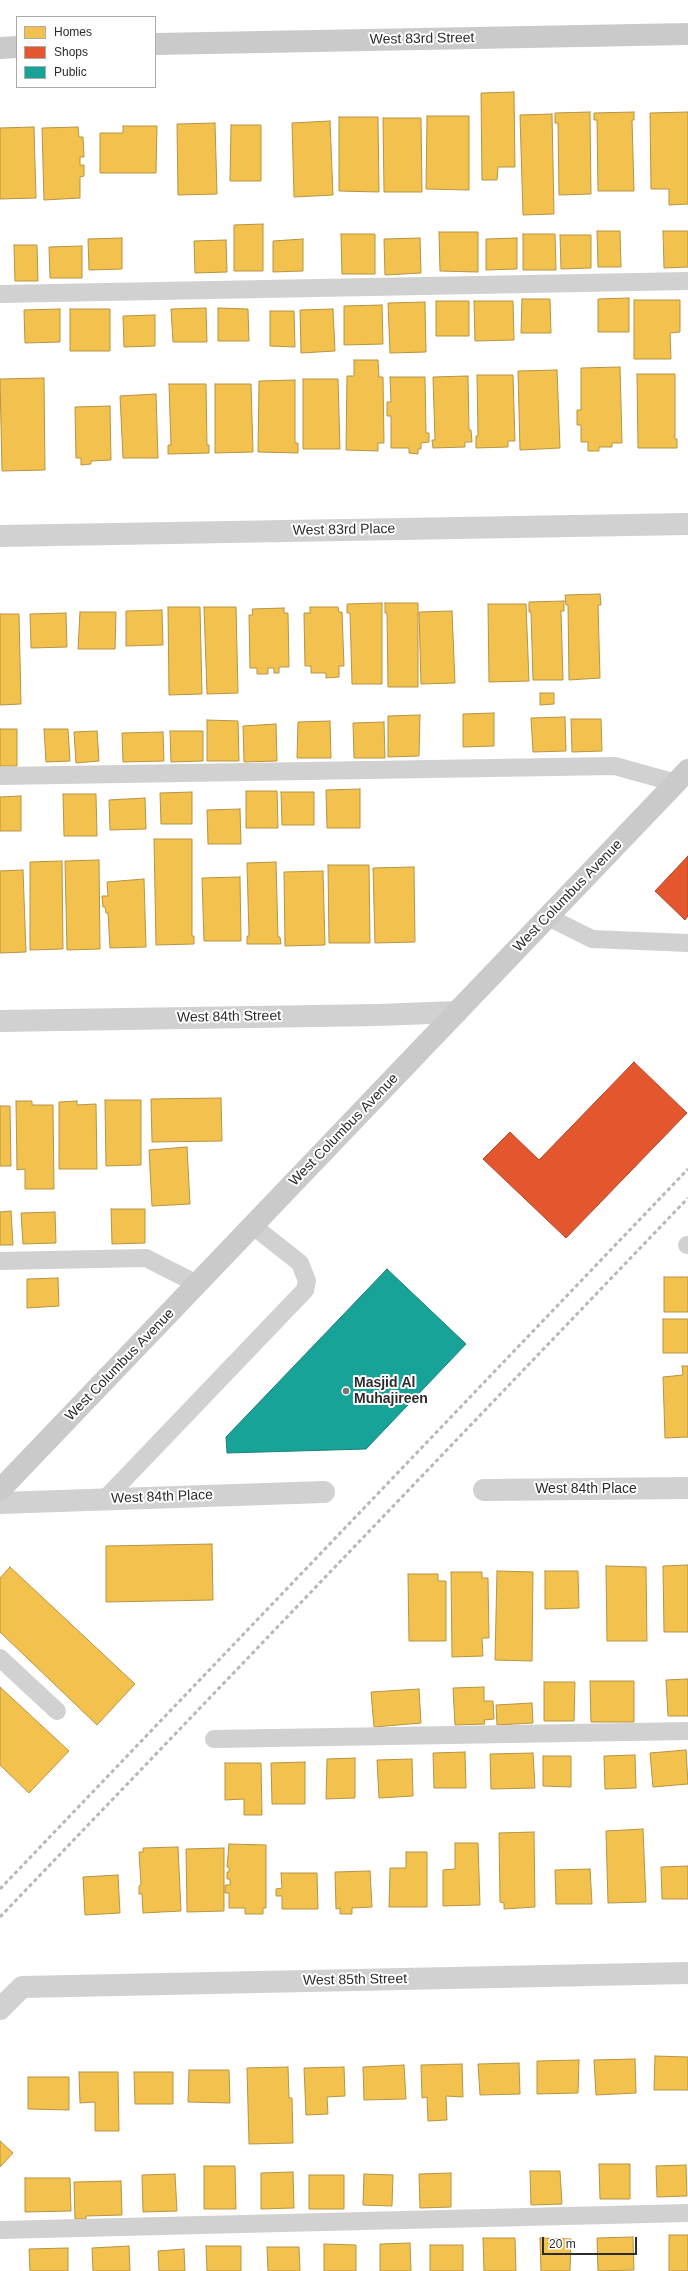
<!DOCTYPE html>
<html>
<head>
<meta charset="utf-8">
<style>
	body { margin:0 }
	#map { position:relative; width:688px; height:2271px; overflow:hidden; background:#fff; font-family:Arial,sans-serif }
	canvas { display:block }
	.legend { position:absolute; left:16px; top:16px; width:140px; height:72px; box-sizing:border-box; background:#fff; border:1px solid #ababab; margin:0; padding:5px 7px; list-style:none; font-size:12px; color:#2c2c2c }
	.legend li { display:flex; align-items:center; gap:8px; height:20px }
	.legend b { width:20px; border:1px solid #ababab }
	.scale { position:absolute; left:542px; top:2237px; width:95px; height:18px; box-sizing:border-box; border:2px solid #2c2c2c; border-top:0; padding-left:5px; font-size:12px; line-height:14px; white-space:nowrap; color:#2c2c2c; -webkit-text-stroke:3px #fff; paint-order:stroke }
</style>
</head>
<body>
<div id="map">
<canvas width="688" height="2271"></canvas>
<ul class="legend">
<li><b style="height:11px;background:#f2c14e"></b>Homes</li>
<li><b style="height:11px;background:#e4572e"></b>Shops</li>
<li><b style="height:11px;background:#17a398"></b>Public</li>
</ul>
<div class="scale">20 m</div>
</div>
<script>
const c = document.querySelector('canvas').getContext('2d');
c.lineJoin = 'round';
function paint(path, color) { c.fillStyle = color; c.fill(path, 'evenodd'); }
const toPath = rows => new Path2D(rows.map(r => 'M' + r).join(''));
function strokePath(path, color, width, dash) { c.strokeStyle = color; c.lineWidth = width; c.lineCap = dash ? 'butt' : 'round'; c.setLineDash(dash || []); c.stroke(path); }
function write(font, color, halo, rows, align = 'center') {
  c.font = font + ' Arial,sans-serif'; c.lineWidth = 4; c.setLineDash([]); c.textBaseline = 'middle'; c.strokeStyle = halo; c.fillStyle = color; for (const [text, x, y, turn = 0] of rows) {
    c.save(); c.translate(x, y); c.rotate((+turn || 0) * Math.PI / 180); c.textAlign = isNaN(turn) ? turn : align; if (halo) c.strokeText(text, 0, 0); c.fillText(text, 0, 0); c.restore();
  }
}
const homes = toPath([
	[514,92,515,167,498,167,497,180,482,180,481,93,514,92],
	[590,112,591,194,559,195,558,123,555,123,555,113,590,112],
	[634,112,634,120,632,120,634,191,598,191,597,120,594,120,594,113,634,112],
	[688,112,688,204,669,205,669,189,651,189,650,113,688,112],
	[552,114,554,214,523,215,520,115,552,114],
	[427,116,469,116,469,190,426,189,427,116],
	[339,117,378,117,379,192,339,191,339,117],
	[383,118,421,118,422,192,384,192,383,118],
	[330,121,333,195,294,197,292,123,330,121],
	[215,123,217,194,178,195,177,124,215,123],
	[231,125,261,125,261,181,230,181,231,125],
	[123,126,157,126,156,173,100,173,100,133,123,133,123,126],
	[34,127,36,198,0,199,0,128,34,127],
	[78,127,79,137,83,137,84,157,80,157,80,165,84,165,84,176,80,177,80,198,44,200,42,128,78,127],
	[263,224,263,271,234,271,234,225,263,224],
	[597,231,620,231,621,267,598,267,597,231],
	[663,231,688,231,688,267,664,268,663,231],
	[439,232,478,232,478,272,440,271,439,232],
	[341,234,375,234,375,274,342,274,341,234],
	[523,234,555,234,556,270,523,270,523,234],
	[560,235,591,235,591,268,561,269,560,235],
	[122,238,122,269,89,270,88,239,122,238],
	[420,238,421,273,385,275,384,239,420,238],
	[517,238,517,269,486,270,486,239,517,238],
	[303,239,303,271,273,272,273,241,303,239],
	[226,240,227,272,195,273,194,241,226,240],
	[14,245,37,245,38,281,15,281,14,245],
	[82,246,82,278,50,278,49,247,82,246],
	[629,298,629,332,598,332,598,299,629,298],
	[522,299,550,299,551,333,521,333,522,299],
	[634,300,680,300,680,332,670,333,671,359,634,359,634,300],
	[436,301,469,301,469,336,436,336,436,301],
	[474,301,513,301,514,340,475,341,474,301],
	[425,302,426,352,390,353,388,303,425,302],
	[382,305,383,344,344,345,344,306,382,305],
	[206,308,207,342,173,342,171,309,206,308],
	[218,308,248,309,249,341,218,341,218,308],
	[60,309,60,342,25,343,24,310,60,309],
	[70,309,110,309,110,351,70,351,70,309],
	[333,309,335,351,301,353,300,310,333,309],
	[270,311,294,311,295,347,270,346,270,311],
	[155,315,155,346,124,347,123,316,155,315],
	[354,360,378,360,379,377,383,377,384,443,378,443,378,451,346,450,347,376,354,376,354,360],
	[620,367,622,443,612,443,612,447,599,447,599,451,588,451,588,442,581,442,581,425,577,425,577,410,581,410,581,368,620,367],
	[557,370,560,448,520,450,518,371,557,370],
	[637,374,675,374,675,439,677,439,677,448,638,448,637,374],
	[477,375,513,375,515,441,508,441,508,447,476,448,476,436,478,436,477,375],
	[468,376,469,430,471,430,472,442,465,442,465,447,433,448,432,440,435,440,433,377,468,376],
	[390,377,425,377,426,433,429,433,429,442,421,443,421,449,418,449,418,454,409,453,409,448,391,448,391,416,387,416,387,402,391,402,390,377],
	[44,378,45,470,2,471,0,379,44,378],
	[303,379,338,379,340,449,303,449,303,379],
	[295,380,295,443,298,443,298,453,258,452,259,381,295,380],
	[169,384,206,384,207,445,209,445,209,453,168,454,168,445,171,445,169,384],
	[215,384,251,384,253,452,215,453,215,384],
	[156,394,158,458,123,458,120,396,156,394],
	[110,406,111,460,91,461,91,464,81,465,81,458,76,458,75,407,110,406],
	[600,594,601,605,598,605,600,678,569,680,568,605,566,605,565,595,600,594],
	[564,601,564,611,561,611,563,680,533,680,531,612,529,612,529,602,564,601],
	[382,603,382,684,352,684,350,613,347,613,347,604,382,603],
	[385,603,418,603,418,687,388,687,387,613,385,613,385,603],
	[488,604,526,604,529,681,489,682,488,604],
	[168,607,200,607,202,694,169,695,168,607],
	[204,607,236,607,238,693,207,694,204,607],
	[310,607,338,607,339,612,342,612,344,666,339,666,339,677,326,678,326,673,311,673,311,666,305,666,304,613,310,613,310,607],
	[284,608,284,613,288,613,289,667,279,667,279,673,274,673,274,668,268,668,268,674,257,674,257,668,250,668,249,615,253,615,252,609,284,608],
	[162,610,163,645,126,646,126,611,162,610],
	[452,611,455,683,421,684,419,612,452,611],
	[80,612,116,612,115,649,78,649,80,612],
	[66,613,67,647,31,648,30,614,66,613],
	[0,614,19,614,21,704,0,705,0,614],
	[540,693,554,693,554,704,540,705,540,693],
	[494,713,494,746,463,747,463,714,494,713],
	[420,715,419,756,388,757,388,716,420,715],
	[565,717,566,751,533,752,531,718,565,717],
	[571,719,601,719,602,751,572,752,571,719],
	[207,720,238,721,239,761,207,761,207,720],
	[330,721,331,758,297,758,298,722,330,721],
	[384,722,385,758,354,758,353,723,384,722],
	[276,724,277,761,244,762,243,726,276,724],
	[0,729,17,729,17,766,0,766,0,729],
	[44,729,68,729,70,761,46,762,44,729],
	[97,731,99,761,76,763,74,732,97,731],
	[170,731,203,731,203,761,171,762,170,731],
	[163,732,164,761,123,762,122,733,163,732],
	[360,789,360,828,327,828,326,790,360,789],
	[246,791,277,791,278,828,246,828,246,791],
	[192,792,192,824,161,824,160,793,192,792],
	[281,792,314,792,314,825,282,825,281,792],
	[63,794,96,794,97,836,64,836,63,794],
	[21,796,21,831,0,831,0,797,21,796],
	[145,798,146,829,110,830,109,800,145,798],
	[240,809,241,844,208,844,207,810,240,809],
	[154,839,192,839,192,936,194,936,194,944,156,945,154,839],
	[99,860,100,949,67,950,65,861,99,860],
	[62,861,63,949,30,950,30,862,62,861],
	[276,862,278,937,280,937,281,944,247,944,247,936,249,936,247,863,276,862],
	[328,865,369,865,370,943,329,943,328,865],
	[414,867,415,942,375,943,373,868,414,867],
	[23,870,26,952,0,953,0,871,23,870],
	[323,871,325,945,285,946,284,872,323,871],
	[240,877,241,941,204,941,202,878,240,877],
	[144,879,146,947,110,948,108,913,106,913,105,907,103,907,102,896,108,896,107,882,144,879],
	[221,1098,222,1141,152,1142,151,1099,221,1098],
	[105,1100,141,1100,141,1165,106,1166,105,1100],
	[16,1101,32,1101,32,1105,53,1105,54,1189,25,1189,25,1169,17,1170,16,1101],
	[77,1101,77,1105,96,1104,97,1169,59,1169,59,1102,77,1101],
	[0,1106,10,1106,11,1166,0,1166,0,1106],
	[187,1147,190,1204,152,1206,149,1150,187,1147],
	[111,1209,145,1209,145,1243,112,1244,111,1209],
	[11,1211,13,1245,0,1245,0,1212,11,1211],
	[55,1212,56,1243,23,1244,21,1213,55,1212],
	[664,1277,688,1277,688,1312,664,1312,664,1277],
	[58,1278,59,1306,27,1308,27,1279,58,1278],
	[663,1319,688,1319,688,1353,663,1353,663,1319],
	[682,1366,688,1366,688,1437,665,1438,663,1377,683,1375,682,1366],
	[212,1544,213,1600,106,1602,106,1546,212,1544],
	[688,1565,688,1632,664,1632,663,1566,688,1565],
	[606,1566,646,1567,647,1641,607,1641,606,1566],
	[10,1567,135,1684,97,1725,0,1632,0,1578,10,1567],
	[497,1571,533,1572,532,1661,495,1660,497,1571],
	[545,1571,578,1571,579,1608,545,1609,545,1571],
	[451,1572,482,1572,482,1578,488,1578,489,1638,482,1638,483,1656,452,1657,451,1572],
	[408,1574,438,1574,438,1581,446,1581,446,1641,409,1641,408,1574],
	[688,1679,688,1716,668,1716,666,1680,688,1679],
	[590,1681,634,1681,634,1722,591,1722,590,1681],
	[544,1682,575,1682,574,1721,544,1721,544,1682],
	[0,1687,69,1751,29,1793,0,1765,0,1687],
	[484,1687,484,1701,493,1701,494,1719,484,1720,485,1724,455,1725,453,1688,484,1687],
	[419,1689,421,1723,374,1727,371,1692,419,1689],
	[532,1703,533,1723,497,1725,496,1705,532,1703],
	[686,1750,688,1784,653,1787,650,1753,686,1750],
	[465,1752,466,1788,434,1788,433,1753,465,1752],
	[533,1753,535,1788,491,1789,490,1754,533,1753],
	[635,1755,636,1788,605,1789,604,1756,635,1755],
	[543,1756,571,1756,571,1787,543,1786,543,1756],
	[355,1758,355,1798,326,1799,327,1759,355,1758],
	[412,1759,413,1796,379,1798,377,1760,412,1759],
	[305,1762,305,1804,272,1804,271,1763,305,1762],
	[225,1763,261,1763,262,1815,244,1815,244,1799,225,1800,225,1763],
	[643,1829,646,1902,608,1903,606,1831,643,1829],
	[534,1832,535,1907,504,1909,504,1903,500,1902,499,1833,534,1832],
	[455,1843,478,1843,480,1905,443,1906,443,1870,455,1869,455,1843],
	[229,1844,266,1845,266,1908,263,1908,263,1914,245,1914,245,1908,229,1908,229,1893,225,1893,225,1885,230,1885,230,1879,227,1879,227,1872,229,1872,229,1867,227,1867,229,1844],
	[178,1847,181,1911,143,1913,142,1894,139,1894,139,1886,141,1885,139,1852,143,1852,143,1848,178,1847],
	[224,1848,224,1911,187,1912,186,1849,224,1848],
	[406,1852,427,1852,427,1907,389,1907,390,1868,406,1868,406,1852],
	[688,1866,688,1899,662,1899,661,1867,688,1866],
	[590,1869,592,1904,556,1904,555,1870,590,1869],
	[370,1871,372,1907,352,1908,352,1914,340,1914,340,1908,336,1909,335,1872,370,1871],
	[281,1873,317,1873,318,1909,282,1909,282,1896,276,1896,276,1889,282,1888,281,1873],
	[118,1875,120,1913,85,1915,83,1877,118,1875],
	[655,2056,688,2057,688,2090,654,2090,655,2056],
	[635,2059,636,2093,596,2095,594,2060,635,2059],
	[579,2060,578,2093,537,2094,537,2061,579,2060],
	[519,2063,520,2094,480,2095,478,2064,519,2063],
	[462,2064,463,2097,446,2096,447,2120,428,2121,427,2097,422,2098,421,2065,462,2064],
	[404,2065,406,2099,364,2100,363,2067,404,2065],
	[288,2067,289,2098,292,2098,293,2143,249,2144,247,2068,288,2067],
	[344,2067,345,2096,327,2097,328,2114,306,2115,304,2068,344,2067],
	[189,2070,229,2070,230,2103,188,2102,189,2070],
	[79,2072,118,2072,119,2131,95,2131,95,2102,80,2103,79,2072],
	[134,2072,173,2072,173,2104,135,2104,134,2072],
	[28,2077,69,2077,69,2110,28,2109,28,2077],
	[0,2141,13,2153,0,2167,0,2141],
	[599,2164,630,2164,630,2199,600,2199,599,2164],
	[686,2165,687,2196,657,2197,656,2166,686,2165],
	[204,2166,235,2166,236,2209,204,2209,204,2166],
	[530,2171,560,2171,562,2204,531,2205,530,2171],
	[293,2172,294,2208,261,2209,261,2173,293,2172],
	[451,2173,451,2207,420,2208,419,2174,451,2173],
	[175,2174,177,2211,143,2212,142,2175,175,2174],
	[364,2174,393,2175,392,2206,363,2205,364,2174],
	[309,2175,344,2175,344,2209,309,2209,309,2175],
	[25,2178,70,2178,71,2211,25,2212,25,2178],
	[121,2181,122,2215,86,2216,86,2219,75,2219,74,2182,121,2181],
	[669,2235,688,2235,688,2271,669,2271,669,2235],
	[633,2237,634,2270,598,2271,597,2238,633,2237],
	[483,2238,515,2238,516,2271,484,2271,483,2238],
	[540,2238,571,2239,570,2271,541,2271,540,2238],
	[410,2243,411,2271,380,2271,380,2244,410,2243],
	[324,2244,356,2245,356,2271,324,2271,324,2244],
	[430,2245,463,2245,463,2271,430,2271,430,2245],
	[129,2246,130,2271,93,2271,92,2248,129,2246],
	[206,2246,241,2246,241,2271,207,2271,206,2246],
	[267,2247,299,2247,300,2271,268,2271,267,2247],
	[68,2248,68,2271,30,2271,29,2249,68,2248],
	[184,2249,185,2271,159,2271,158,2251,184,2249]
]);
const shops = toPath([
	[688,856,688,916,685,920,655,891,688,856],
	[634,1062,687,1113,566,1238,483,1159,510,1132,539,1160,634,1062]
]);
const public = toPath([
	[387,1269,466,1344,366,1449,227,1453,226,1437,387,1269]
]);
const lane = toPath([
	[0,294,688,281],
	[0,776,615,766,676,783],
	[548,917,592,939,688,943],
	[687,1245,688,1245],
	[0,1261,146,1258,197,1284],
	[106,1498,305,1290,307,1281,300,1263,253,1226],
	[0,1658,57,1711],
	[214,1739,688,1731],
	[0,2230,688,2213]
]);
const street = toPath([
	[0,536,688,524],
	[0,1021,378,1015,457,1012],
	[484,1490,688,1488],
	[0,1503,324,1492],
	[0,2009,22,1987,688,1973]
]);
const secondary = toPath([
	[155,44,688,34],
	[0,48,17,47],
	[0,1490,688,770]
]);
const rail = toPath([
	[0,1889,688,1169],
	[0,1917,688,1198]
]);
const markers = [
	[346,1391,4,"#767676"]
];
const streetNames = [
	["West 83rd Street",422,39,-1],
	["West 83rd Place",344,530,-1],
	["West Columbus Avenue",568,896,-46],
	["West 84th Street",229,1017,-1],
	["West Columbus Avenue",344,1130,-46],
	["West Columbus Avenue",120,1365,-46],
	["West 84th Place",586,1489],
	["West 84th Place",162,1497,-2],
	["West 85th Street",355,1980,-1]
];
const poiNames = [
	["Masjid Al",354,1383],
	["Muhajireen",354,1399]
];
paint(homes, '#f2c14e');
strokePath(homes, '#b79444', 1);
paint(shops, '#e4572e');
strokePath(shops, '#ad4a2d', 1);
paint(public, '#17a398');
strokePath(public, '#1d7f78', 1);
strokePath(lane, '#d1d1d1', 18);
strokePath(street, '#d1d1d1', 22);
strokePath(secondary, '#cacaca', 22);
strokePath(rail, '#b8b8b8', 3, [4, 3]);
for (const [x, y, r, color] of markers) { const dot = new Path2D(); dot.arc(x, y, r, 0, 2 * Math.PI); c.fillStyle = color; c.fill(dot); strokePath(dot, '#fff', 1.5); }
write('14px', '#2c2c2c', '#fff', streetNames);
write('bold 14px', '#2c2c2c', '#fff', poiNames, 'left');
</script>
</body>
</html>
